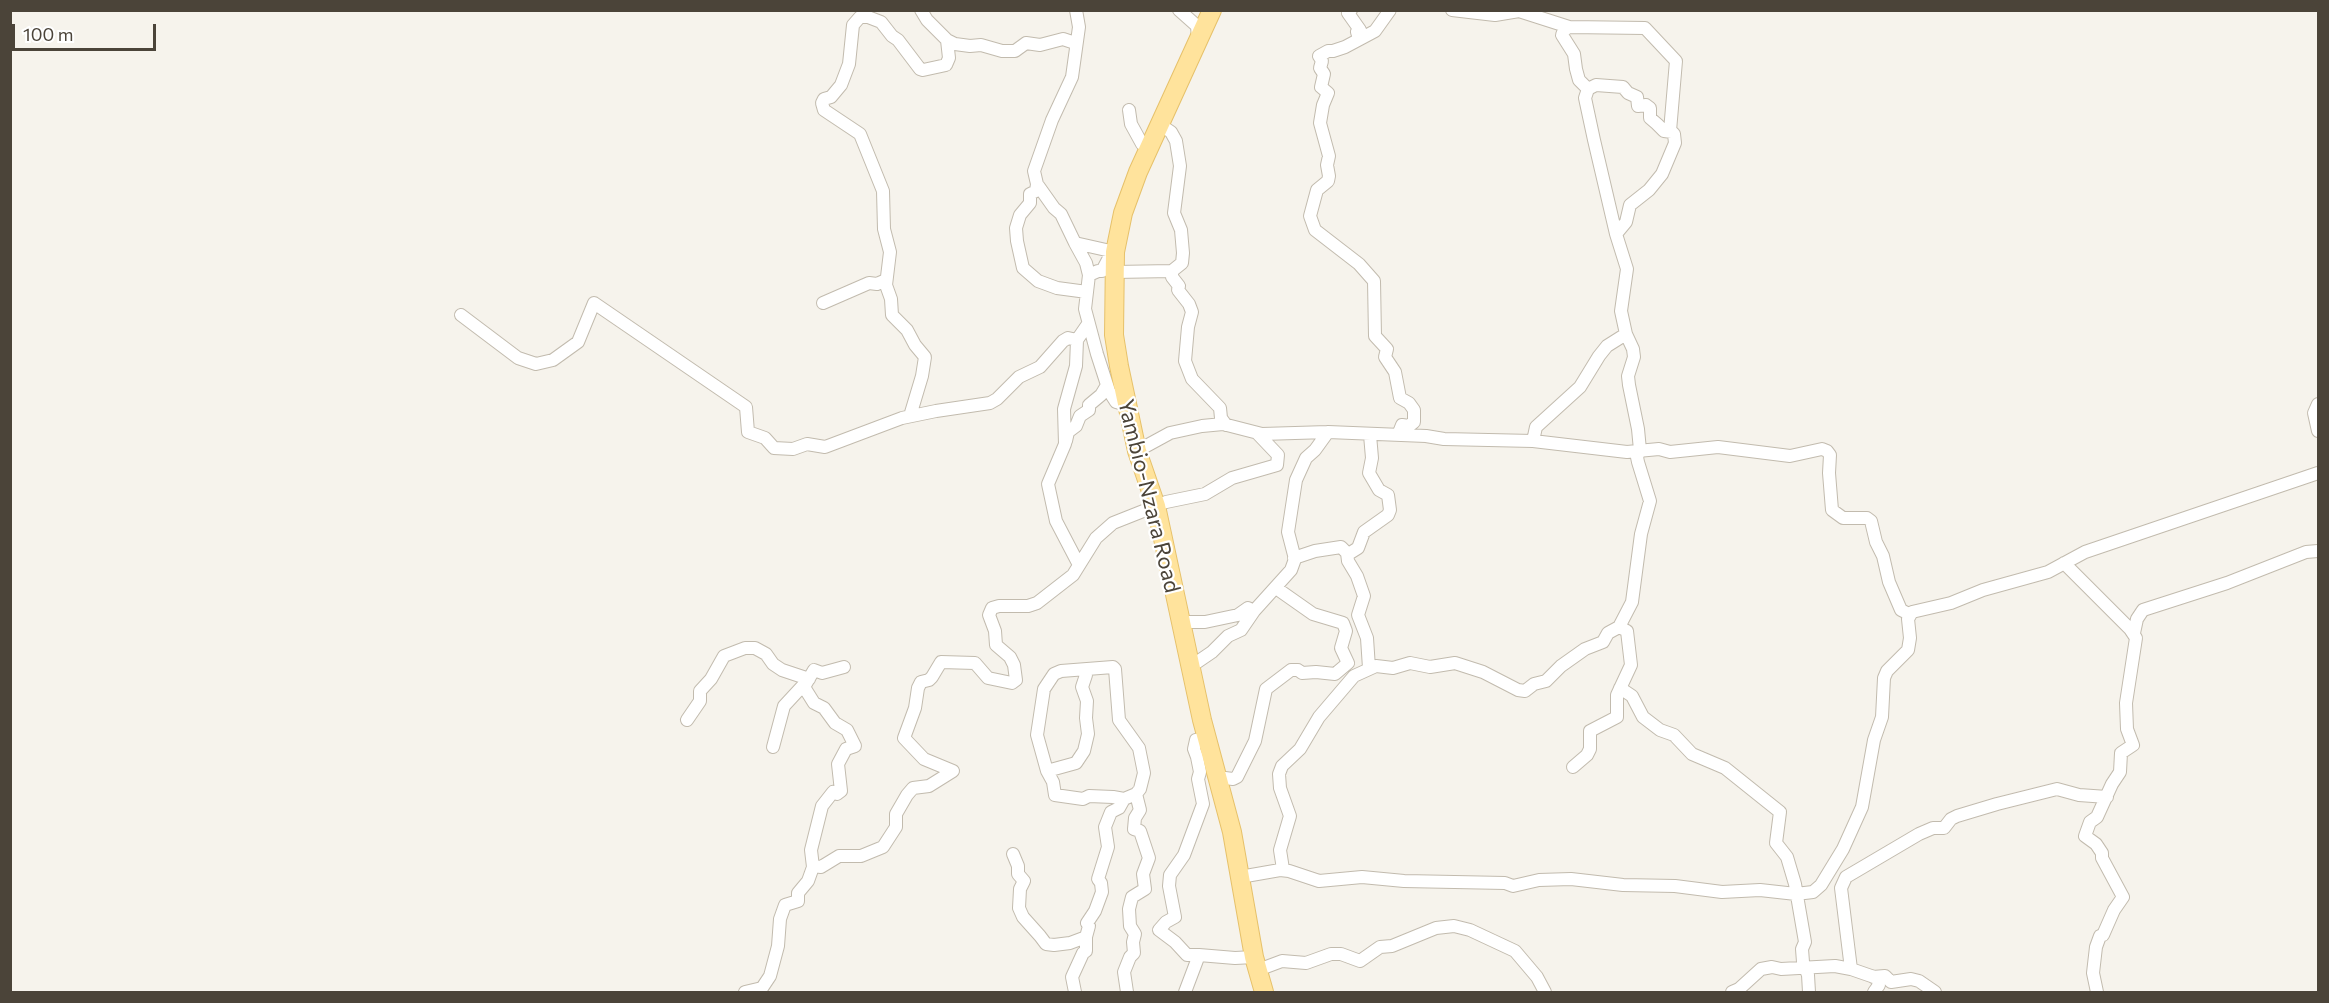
<!DOCTYPE html>
<html>
<head>
<meta charset="utf-8">
<style>
	body { margin:0 }
	#map { position:relative; width:2329px; height:1003px; overflow:hidden; background:#f6f3ec; font-family:Commissioner,sans-serif }
	canvas { display:block }
	.frame { position:absolute; inset:0; border:12px solid #4b4439; pointer-events:none }
	.scale { position:absolute; left:12px; top:24px; width:144px; height:27px; box-sizing:border-box; border:3px solid #4b4439; border-top:0; padding-left:8px; font-size:18px; line-height:21px; white-space:nowrap; color:#4b4439; -webkit-text-stroke:4px #fff; paint-order:stroke }
</style>
</head>
<body>
<div id="map">
<canvas width="2329" height="1003"></canvas>
<div class="frame"></div>
<div class="scale">100 m</div>
</div>
<script>
const c = document.querySelector('canvas').getContext('2d');
c.lineJoin = 'round';
const toPath = rows => new Path2D(rows.map(r => 'M' + r).join(''));
function strokePath(path, color, width, dash) { c.strokeStyle = color; c.lineWidth = width; c.lineCap = dash ? 'butt' : 'round'; c.setLineDash(dash || []); c.stroke(path); }
function write(font, color, halo, rows, align = 'center') {
  c.font = font + ' Commissioner,sans-serif'; c.lineWidth = 4.5; c.setLineDash([]); c.textBaseline = 'middle'; c.strokeStyle = halo; c.fillStyle = color; for (const [text, x, y, turn = 0] of rows) {
    c.save(); c.translate(x, y); c.rotate((+turn || 0) * Math.PI / 180); c.textAlign = isNaN(turn) ? turn : align; if (halo) c.strokeText(text, 0, 0); c.fillText(text, 0, 0); c.restore();
  }
}
const minor = toPath([
	[921,10,927,20,947,40,955,44,970,46,981,45,1002,51,1015,51,1026,43,1040,45,1063,39,1075,43],
	[1076,10,1079,27,1072,77,1052,120,1034,171,1037,184,1054,208,1061,214,1075,243,1115,252],
	[1179,10,1197,26,1198,39],
	[1351,10,1348,13,1360,30,1357,32,1359,38],
	[1390,10,1375,31,1345,47,1333,51,1328,51,1319,56,1322,61,1320,68,1324,74,1321,87,1328,93,1323,105,1320,123,1329,156,1327,165,1329,176,1328,181,1317,190,1310,216,1315,230,1359,264,1374,281,1375,336,1387,349,1385,357,1395,372,1400,398,1409,403,1414,410,1414,422,1409,426,1402,425,1398,435],
	[1452,10,1495,15,1519,11,1569,27,1645,28,1676,61,1670,131],
	[1588,89,1596,85,1623,87,1628,93,1637,97,1638,106,1646,105,1650,108,1650,118,1657,124,1664,131,1672,132,1674,134,1675,143,1662,174,1649,190,1630,205,1626,222,1616,234],
	[1129,110,1131,124,1142,144,1148,149],
	[1159,124,1171,132,1176,141,1180,166,1174,213,1181,230,1183,253,1182,263,1172,271,1172,277,1179,286,1178,290,1189,304,1192,312,1188,327,1185,361,1192,379,1220,408,1221,418,1226,425],
	[1037,184,1036,191,1030,194,1030,203,1020,215,1016,228,1017,241,1023,268,1038,281,1057,288,1087,292],
	[1075,243,1086,263,1089,275,1085,309,1097,354,1109,391,1116,402,1127,405],
	[1115,272,1172,271],
	[1089,275,1098,271,1102,271,1111,254],
	[823,303,869,283,877,284,886,280],
	[461,315,518,358,536,364,553,360,578,342,594,303,746,407,748,432,765,438,774,448,793,449,807,444,825,447,902,418,936,411,990,403,997,399,1019,377,1040,367,1063,341,1068,338,1077,340],
	[2318,404,2314,413,2318,431],
	[910,416,922,376,925,357,915,345,907,330,892,315,891,299,886,285,890,252,884,229,883,191,860,134,824,110,822,103,824,99,831,97,841,85,849,64,853,25,860,17,868,17,881,22,892,36,898,40,920,69,923,70,946,65,949,58,947,40],
	[1066,441,1068,432,1076,426,1080,416,1089,410,1089,405,1101,395,1107,385],
	[1533,441,1536,427,1580,387,1599,356,1607,346,1626,334],
	[1137,451,1170,433,1202,426,1223,424,1262,434,1328,432,1426,436,1444,439,1533,441,1627,452,1659,449,1670,452,1718,447,1790,456,1822,449,1827,451,1830,455,1829,473,1832,510,1843,518,1867,518,1871,521,1876,542,1883,556,1889,582,1901,610,1909,614],
	[1347,553,1348,561,1357,576,1364,596,1358,615,1367,638,1369,668],
	[1294,558,1315,551,1341,547,1347,553,1350,553,1358,548,1364,532,1388,515,1390,510,1388,495,1379,490,1369,473,1372,458,1370,435],
	[2064,563,2130,629,2136,638,2126,703,2127,729,2133,745,2121,753,2120,772,2112,784,2097,817,2090,822,2085,836,2096,844,2102,853,2102,858,2123,897,2114,910,2103,935,2100,936,2096,947,2093,973,2097,992],
	[1079,565,1056,521,1048,484,1065,444,1064,409,1076,366,1077,340,1088,324],
	[1179,622,1205,622,1238,615,1248,608,1254,611,1291,570,1295,559,1288,532,1296,480,1306,458,1315,450,1328,432],
	[2134,633,2137,619,2143,610,2227,583,2306,552,2318,551],
	[1190,667,1212,652,1228,636,1241,630,1254,611],
	[1620,688,1632,696,1643,717,1660,730,1674,735,1692,754,1725,768,1780,812,1776,843,1787,857,1795,884,1805,942,1802,949,1803,962,1808,975,1809,992],
	[687,720,700,701,700,691,711,679,724,656,745,648,755,648,766,654,773,664,782,670,809,679,784,706,773,747],
	[1573,767,1587,755,1590,749,1590,731,1617,717,1617,695,1631,665,1627,631,1619,627],
	[1047,771,1076,763,1084,751,1088,734,1086,718,1087,701,1082,687,1086,675,1085,670],
	[1217,777,1233,779,1237,777,1255,741,1266,689,1291,670,1298,670,1302,673,1316,672,1335,674,1348,663,1341,648,1346,631,1343,623,1313,614,1276,588],
	[1013,854,1018,866,1018,874,1024,881,1020,889,1019,908,1023,917,1040,936,1046,944,1054,945,1070,943,1086,937],
	[813,866,821,867,839,856,861,856,883,847,896,827,896,814,907,795,913,788,929,786,953,771,924,759,904,738,915,708,918,688,921,682,929,680,932,677,941,662,975,663,988,678,1012,683,1016,680,1014,665,1010,657,996,645,995,631,989,615,992,608,999,606,1028,606,1037,603,1073,575,1096,538,1113,523,1166,502,1205,494,1232,478,1277,465,1278,455,1258,434],
	[1280,870,1283,869,1280,850,1290,816,1280,788,1279,774,1282,766,1300,749,1319,717,1354,676,1376,666,1393,668,1410,663,1430,667,1455,663,1483,672,1518,690,1525,691,1534,684,1546,681,1561,666,1585,649,1603,642,1608,633,1619,627,1632,602,1641,534,1650,501,1638,462,1637,457,1640,450,1638,429,1629,385,1628,376,1634,357,1633,349,1626,334,1621,311,1627,269,1616,234,1594,140,1585,98,1588,89,1579,80,1576,69,1574,54,1562,35,1564,30,1569,27],
	[1240,877,1280,870,1289,871,1319,881,1362,877,1404,881,1505,883,1513,886,1539,880,1571,879,1623,885,1675,886,1722,892,1760,890,1796,894,1813,892,1821,885,1843,849,1862,807,1874,740,1882,717,1884,678,1887,671,1908,650,1910,638,1908,619,1912,612,1951,603,1983,590,2048,572,2085,552,2318,473],
	[1199,955,1187,955,1175,942,1159,930,1166,922,1175,917,1169,886,1170,875,1184,855,1203,804,1198,779,1200,772,1197,757,1194,749,1196,740,1207,738],
	[1851,969,1841,888,1846,877,1919,834,1933,828,1944,828,1951,819,1957,816,1997,804,2057,789,2079,795,2107,797],
	[1258,970,1282,961,1306,963,1331,954,1341,954,1360,961,1380,947,1392,946,1436,928,1454,926,1470,930,1515,951,1537,977,1545,992],
	[1873,977,1885,976,1891,982,1911,979,1919,981,1935,992],
	[745,992,762,988,770,976,778,946,780,919,785,905,798,901,798,893,808,881,813,867,811,850,822,806,833,792,837,794,841,791,838,764,846,749,855,746,847,730,835,723,824,708,814,703,804,687,814,670,822,673,844,667],
	[1075,992,1072,977,1083,953,1086,951,1086,937,1089,926,1087,923,1095,911,1102,892,1101,883,1098,879,1108,847,1105,827,1111,812,1119,808,1124,799,1136,794,1140,789,1144,773,1139,748,1119,720,1115,669,1113,667,1061,671,1054,674,1044,689,1037,735,1047,771,1053,782,1055,795,1083,799,1089,796,1113,797,1124,799],
	[1127,992,1124,972,1130,957,1134,953,1133,942,1135,934,1130,926,1129,909,1132,897,1145,889,1143,874,1149,858,1140,831,1134,829,1135,818,1140,810,1136,794],
	[1185,992,1199,955,1235,958,1254,957],
	[1732,992,1739,989,1761,969,1772,967,1781,969,1835,966,1851,969,1877,978,1879,985,1874,992]
]);
const primary = toPath([
	[1212,10,1138,172,1123,213,1115,252,1114,335,1119,366,1137,451,1156,506,1202,720,1232,832,1254,957,1264,992]
]);
const streetNames = [
	["Yambio-Nzara Road",1149,496,76]
];
strokePath(minor, '#c2bbae', 14);
strokePath(primary, '#e6c16a', 20);
strokePath(minor, '#fff', 12);
strokePath(primary, '#ffe39c', 18);
write('22px', '#4b4439', '#fff', streetNames);
</script>
</body>
</html>
